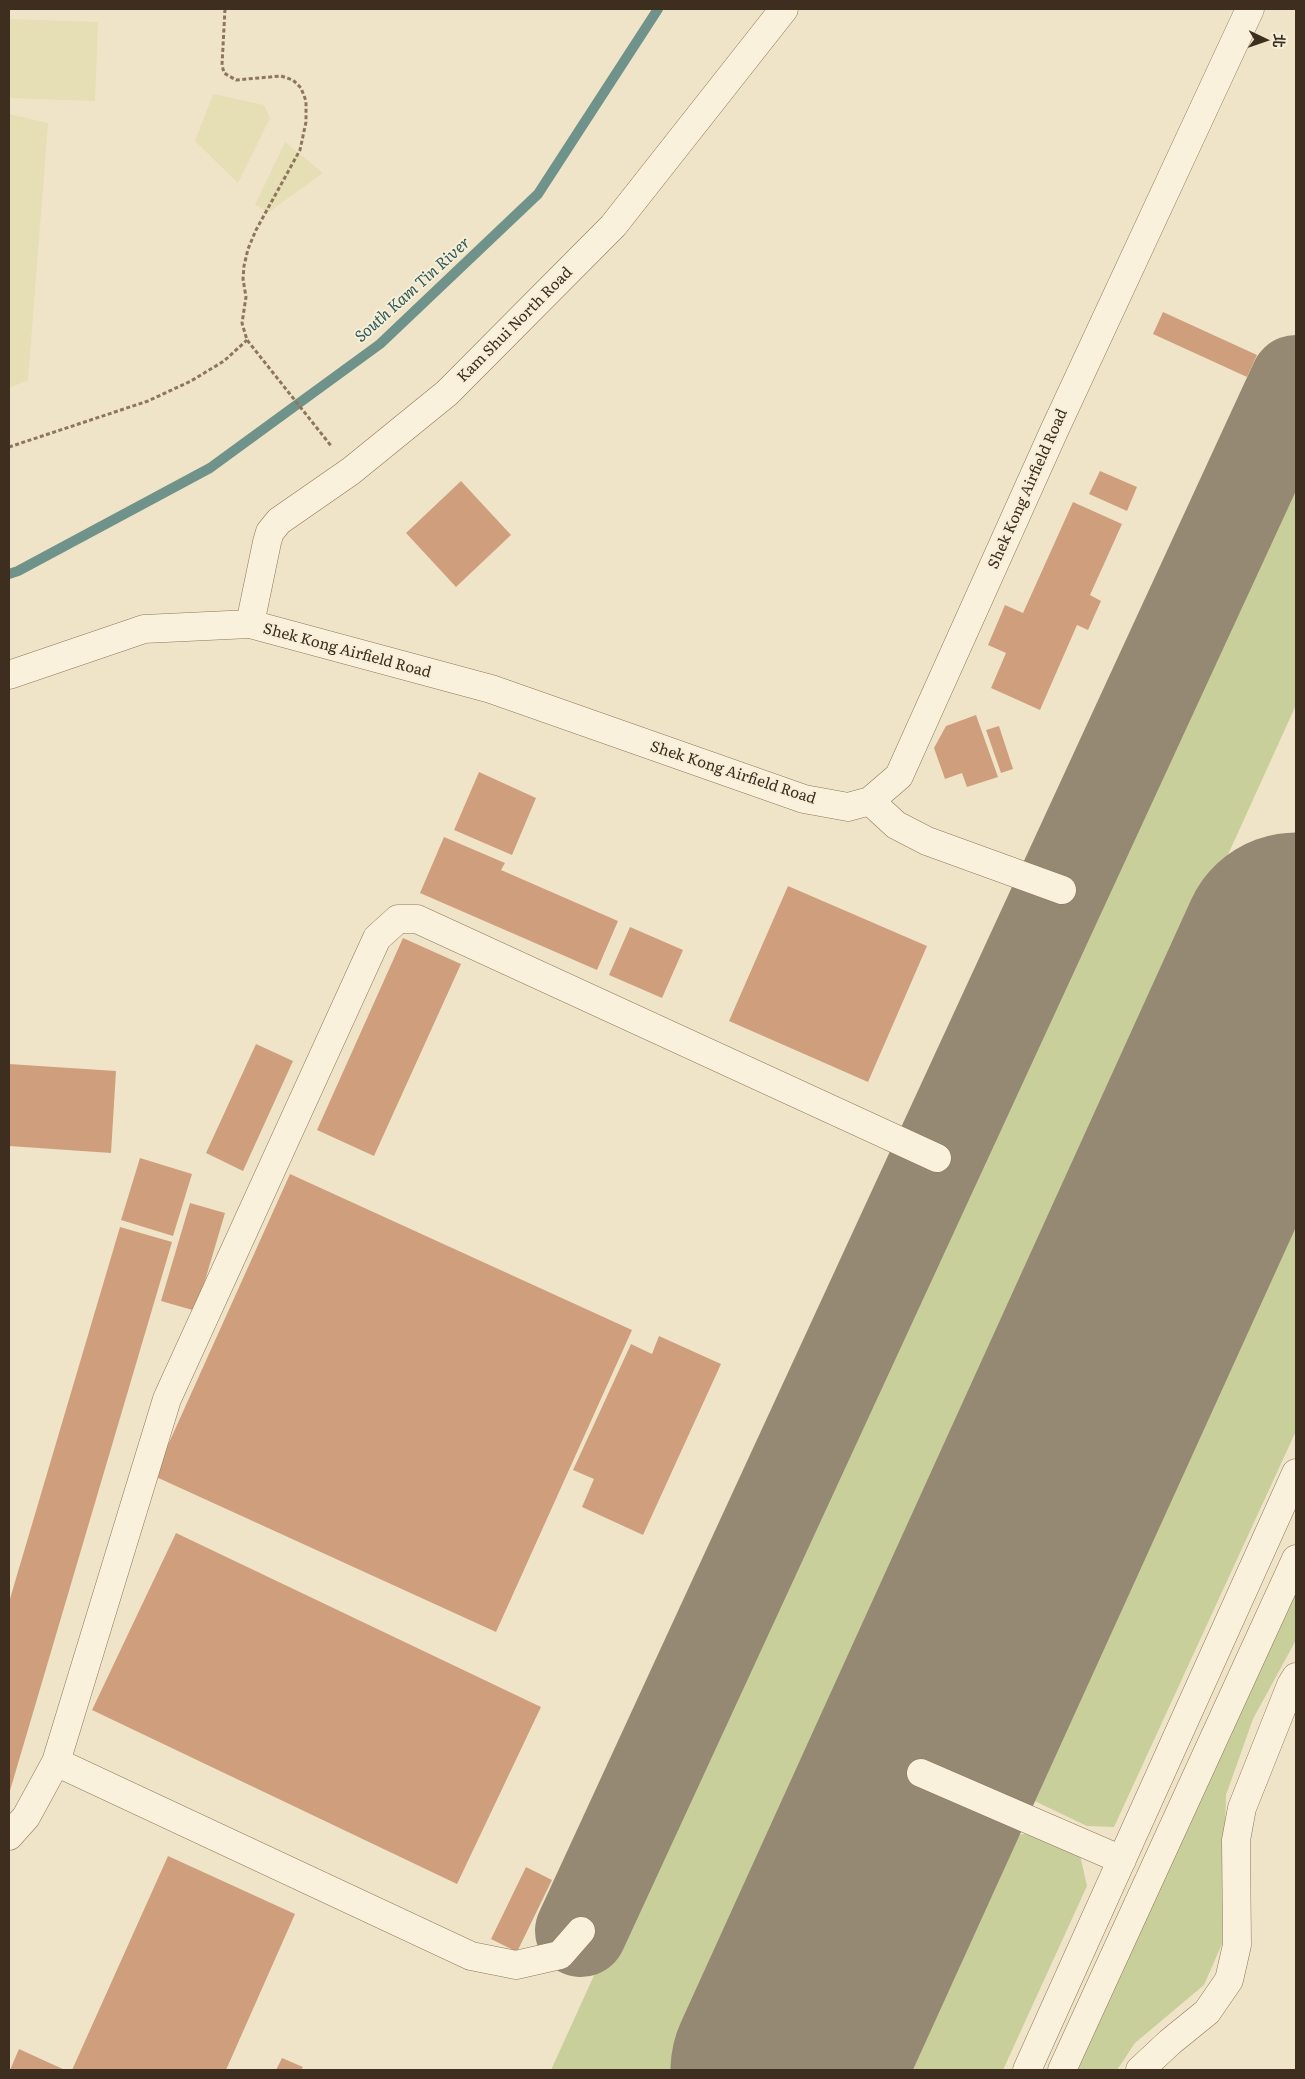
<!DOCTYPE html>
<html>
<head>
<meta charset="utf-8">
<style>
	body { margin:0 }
	#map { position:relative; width:1305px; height:2079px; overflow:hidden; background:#f0e4c8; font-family:Literata,"Noto Sans TC",serif }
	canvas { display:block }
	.frame { position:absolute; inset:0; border:10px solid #3d2e20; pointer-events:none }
	.north { position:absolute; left:1240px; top:15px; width:50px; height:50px; -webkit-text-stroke:4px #f7eed8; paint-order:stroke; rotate:93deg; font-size:14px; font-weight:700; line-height:20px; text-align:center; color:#3d2e20 }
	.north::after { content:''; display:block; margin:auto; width:18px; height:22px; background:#3d2e20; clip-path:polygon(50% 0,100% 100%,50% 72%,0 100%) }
</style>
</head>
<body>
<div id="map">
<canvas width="1305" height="2079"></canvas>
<div class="frame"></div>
<div class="north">北</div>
</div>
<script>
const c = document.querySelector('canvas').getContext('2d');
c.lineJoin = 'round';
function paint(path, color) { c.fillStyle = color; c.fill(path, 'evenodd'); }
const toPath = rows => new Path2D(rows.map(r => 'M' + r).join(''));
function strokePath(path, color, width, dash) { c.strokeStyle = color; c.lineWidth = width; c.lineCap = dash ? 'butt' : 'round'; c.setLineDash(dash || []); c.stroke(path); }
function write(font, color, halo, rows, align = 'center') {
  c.font = font + ' Literata,serif'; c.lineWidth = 4; c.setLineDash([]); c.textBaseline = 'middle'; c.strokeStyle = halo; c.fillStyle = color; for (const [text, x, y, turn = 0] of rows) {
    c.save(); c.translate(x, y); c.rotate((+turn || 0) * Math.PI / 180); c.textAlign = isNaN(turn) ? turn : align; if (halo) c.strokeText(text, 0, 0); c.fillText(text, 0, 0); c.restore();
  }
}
const farmland = toPath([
	[9,19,98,22,95,101,9,98],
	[213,94,264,105,270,118,238,183,195,141],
	[9,114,48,123,28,380,9,388],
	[285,142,323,173,269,212,255,205]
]);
const green = toPath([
	[1296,430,1296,705,676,2070,551,2070],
	[1296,1158,1296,1431,1114,1827,1087,1826,1024,1796,1019,1762],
	[1296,1592,1296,1640,1253,1719,1226,1795,1222,1944,1204,1985,1135,2043,1117,2070,1076,2070],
	[1028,1833,1080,1855,1087,1886,1003,2070,878,2070,972,1865,1000,1839]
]);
const stream = toPath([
	[9,574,18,571,210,468,380,344,538,194,658,9]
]);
const taxiway = toPath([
	[581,1931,1296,381]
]);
const runway = toPath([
	[786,2070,1296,948]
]);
const building = toPath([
	[1163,312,1257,355,1247,377,1153,334],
	[1100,471,1137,487,1127,511,1089,494],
	[461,481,511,535,456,587,406,533],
	[1073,502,1122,524,1090,595,1101,601,1088,630,1077,625,1040,710,991,688,1006,653,988,645,1005,605,1023,613],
	[976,715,998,777,967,787,962,773,945,779,934,748,946,726],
	[999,726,1013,769,1001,773,986,730],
	[479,772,536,798,512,855,454,830],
	[444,837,505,863,501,870,618,921,597,970,420,893],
	[788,886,927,946,868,1082,729,1021],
	[630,927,683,950,662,998,609,975],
	[403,938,461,964,374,1156,317,1130],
	[256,1044,293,1061,243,1171,206,1153],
	[9,1064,116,1071,111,1153,9,1146],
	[140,1158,192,1174,173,1236,121,1220],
	[290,1174,632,1330,496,1632,154,1476],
	[190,1203,225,1213,196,1311,161,1301],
	[120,1227,172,1242,9,1794,9,1602],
	[659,1336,721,1364,643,1535,582,1507,594,1479,573,1470,631,1344,652,1354],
	[176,1533,541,1707,457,1884,92,1710],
	[168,1856,295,1914,226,2070,72,2070],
	[526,1867,552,1880,517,1952,491,1939],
	[19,2049,65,2070,10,2070],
	[282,2058,303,2067,301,2070,276,2070]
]);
const path = toPath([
	[225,9,222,65,224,73,236,80,281,76,293,80,301,88,306,101,306,122,300,150,256,230,248,249,244,266,243,279,246,297,242,323,247,340,332,447],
	[9,447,148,401,191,381,224,361,247,340]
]);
const minor = toPath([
	[250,624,267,542,270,532,279,521,351,471,447,393,613,226,784,9],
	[9,675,144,629,250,624,491,689,804,799,848,807,870,801,899,776,1054,431,1250,9],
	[870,801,896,825,927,841,1062,890],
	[56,1762,471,1956,516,1965,560,1955,581,1931],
	[921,1773,1122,1860],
	[9,1836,26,1817,56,1762,167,1399,377,938,398,919,417,919,937,1158],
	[1027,2070,1296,1473],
	[1062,2070,1296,1559],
	[1140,2070,1170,2042,1207,2012,1229,1980,1237,1945,1236,1840,1242,1808,1291,1685,1296,1677]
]);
const streetNames = [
	["Kam Shui North Road",515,325,-45],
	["Shek Kong Airfield Road",1028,489,-66],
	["Shek Kong Airfield Road",347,651,15],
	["Shek Kong Airfield Road",733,773,18]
];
const waterNames = [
	["South Kam Tin River",413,290,-42]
];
paint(farmland, '#e6deb5');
paint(green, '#c9cf9b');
strokePath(stream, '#6f938a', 10);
strokePath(taxiway, '#968974', 92);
strokePath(runway, '#968974', 231);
paint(building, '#cf9f7d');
strokePath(minor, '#8d765c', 29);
strokePath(path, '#8d765c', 3, [4, 2.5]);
strokePath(minor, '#faf1dc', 28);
write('15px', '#3d2e20', '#f7eed8', streetNames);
write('italic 16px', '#2f5d5a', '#f7eed8', waterNames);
</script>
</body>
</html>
